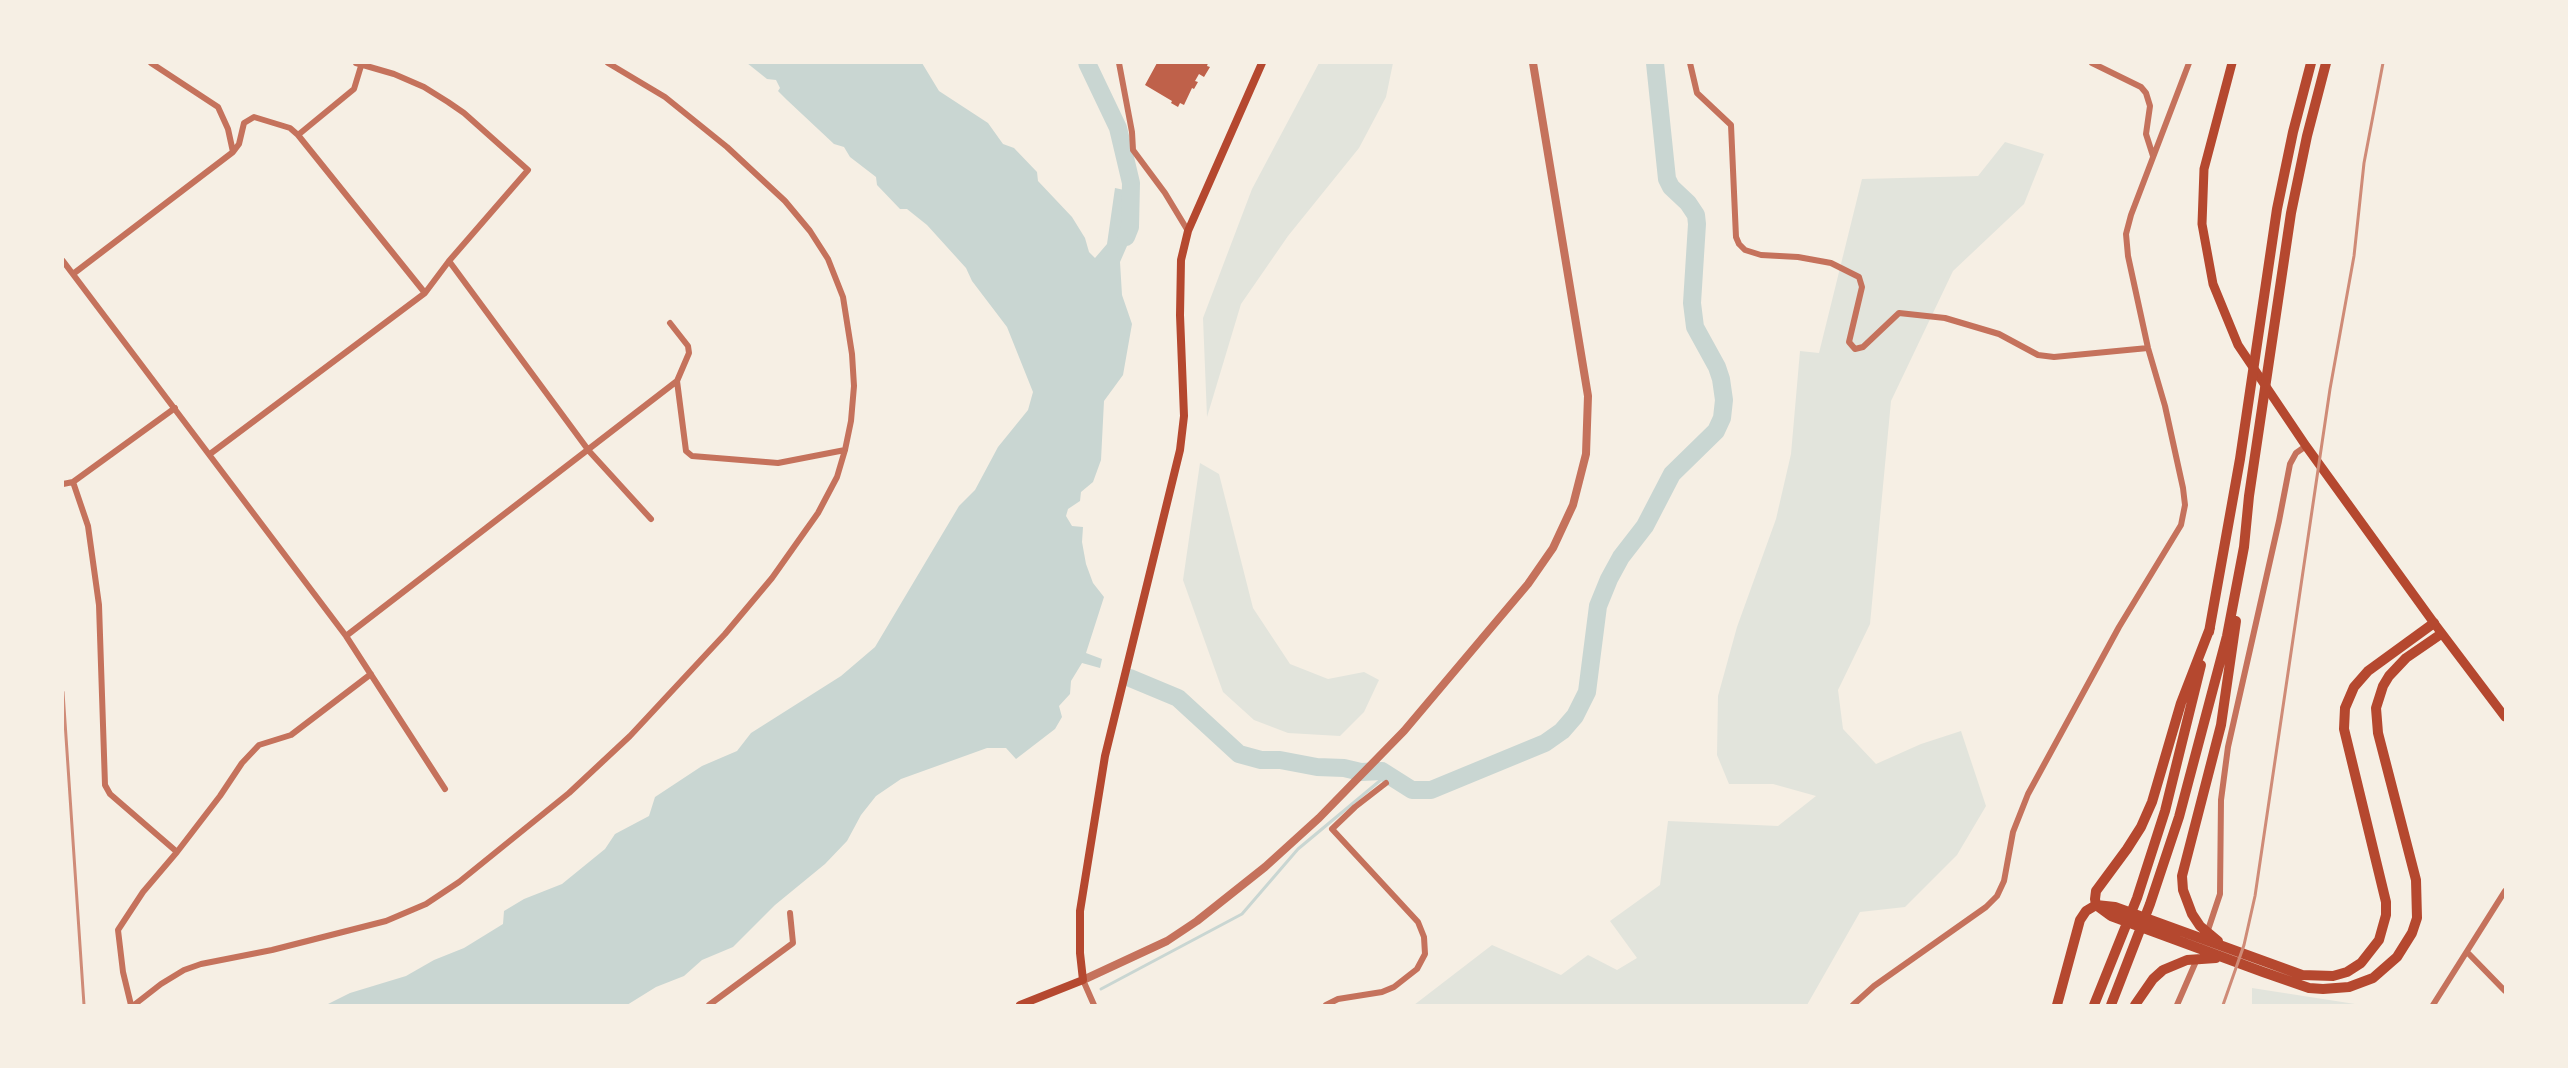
<!DOCTYPE html>
<html>
<head>
<meta charset="utf-8">
<style>
	body { margin:0 }
	#map { position:relative; width:2568px; height:1068px; overflow:hidden; background:#f6efe4; font-family:"Public Sans",sans-serif }
	canvas { display:block }
	.frame { position:absolute; inset:0; border:64px solid #f6efe4; pointer-events:none }
</style>
</head>
<body>
<div id="map">
<canvas width="2568" height="1068"></canvas>
<div class="frame"></div>
</div>
<script>
const c = document.querySelector('canvas').getContext('2d');
c.lineJoin = 'round';
function paint(path, color) { c.fillStyle = color; c.fill(path, 'evenodd'); }
const toPath = rows => new Path2D(rows.map(r => 'M' + r).join(''));
function strokePath(path, color, width, dash) { c.strokeStyle = color; c.lineWidth = width; c.lineCap = dash ? 'butt' : 'round'; c.setLineDash(dash || []); c.stroke(path); }
const green = toPath([
	[1319,63,1393,63,1386,97,1359,148,1288,236,1241,304,1207,417,1203,318,1252,189],
	[2005,142,2044,154,2024,204,1953,271,1891,401,1870,624,1838,690,1843,729,1876,764,1921,744,1961,731,1986,806,1957,855,1905,907,1860,912,1807,1005,1414,1005,1492,945,1561,975,1588,955,1617,970,1637,958,1610,921,1660,885,1668,821,1778,826,1816,796,1773,784,1729,784,1717,755,1718,696,1737,627,1776,519,1791,454,1800,351,1819,353,1862,179,1978,176],
	[1200,463,1219,474,1253,608,1290,664,1328,679,1364,672,1379,680,1364,712,1340,736,1288,733,1254,720,1223,692,1183,580],
	[2252,988,2355,1004,2355,1005,2252,1005]
]);
const water = toPath([
	[747,63,922,63,939,91,988,123,1003,144,1014,148,1037,172,1038,181,1072,217,1085,238,1089,252,1095,258,1107,244,1115,188,1138,193,1122,204,1122,214,1132,215,1127,246,1120,262,1122,295,1132,324,1123,375,1104,401,1101,460,1093,482,1081,492,1080,501,1068,509,1066,516,1072,526,1083,527,1082,542,1086,564,1093,583,1104,597,1086,653,1102,659,1100,668,1082,663,1071,681,1070,694,1059,706,1062,717,1055,729,1016,759,1006,748,987,748,901,779,876,796,861,815,847,841,825,864,775,905,733,947,702,960,684,976,656,987,627,1005,326,1005,350,993,406,976,434,960,464,948,503,924,504,911,524,899,562,884,605,849,615,834,649,816,655,797,702,766,737,751,751,733,841,676,875,647,959,506,975,490,998,447,1028,410,1033,392,1007,327,972,281,966,268,927,225,907,209,900,209,877,185,876,177,850,157,844,147,834,144,787,100,778,91,780,88,776,80,767,79]
]);
const stream = toPath([
	[1101,989,1242,914,1298,849,1388,774]
]);
const river = toPath([
	[1087,63,1118,128,1131,183,1130,227,1126,237],
	[1130,678,1178,698,1239,754,1261,760,1280,760,1317,767,1344,768,1361,772,1382,771,1412,790,1431,790,1545,743,1562,731,1575,716,1587,692,1598,606,1609,579,1621,557,1645,526,1672,474,1716,431,1722,418,1724,400,1721,379,1717,367,1695,327,1692,303,1697,224,1696,215,1688,203,1671,187,1667,179,1655,63]
]);
const building = toPath([
	[1157,63,1208,63,1207,66,1210,67,1204,77,1199,74,1195,81,1198,82,1194,89,1192,88,1184,105,1180,103,1178,107,1171,103,1172,101,1145,85]
]);
const minor = toPath([
	[151,63,218,107,228,129,233,152],
	[1119,63,1132,132,1133,150,1165,193,1188,231],
	[1690,63,1697,93,1731,125,1736,237,1739,244,1745,250,1761,255,1798,257,1831,263,1859,277,1862,287,1849,342,1855,349,1863,347,1899,313,1945,318,1999,334,2038,355,2054,357,2148,348],
	[2092,63,2141,87,2146,93,2150,106,2146,134,2153,156],
	[298,135,354,89,361,66],
	[63,261,346,636,445,789],
	[449,261,589,451,651,519],
	[73,274,233,152,239,144,244,123,254,117,290,128,298,135,425,293],
	[677,381,686,451,692,456,778,463,845,450],
	[210,454,425,293,449,261,528,170,464,113,448,102,424,87,394,74,356,63],
	[73,482,88,526,99,605,105,785,110,794,177,852],
	[63,484,73,482,175,408],
	[346,636,677,381,689,353,688,346,670,323],
	[2207,933,2220,894,2221,800,2228,747,2279,521,2290,464,2296,453,2306,446],
	[2468,953,2505,991],
	[1083,980,1094,1005],
	[131,1005,123,972,118,930,143,892,177,852,220,796,242,763,259,745,291,735,371,674],
	[134,1005,161,984,184,970,201,964,272,950,386,921,426,904,459,882,569,793,630,736,725,634,772,578,818,513,837,477,845,450,851,421,854,386,852,354,843,297,828,259,810,231,785,201,727,147,665,97,608,63],
	[709,1005,793,943,790,913],
	[1326,1005,1338,999,1382,992,1394,987,1417,969,1425,954,1424,937,1418,922,1332,829,1355,807,1386,783],
	[1853,1005,1874,986,1986,907,1997,896,2004,881,2013,832,2028,794,2119,627,2181,525,2185,505,2183,488,2165,406,2148,348,2128,256,2126,234,2131,215,2189,63],
	[2177,1005,2197,959],
	[2433,1005,2505,891]
]);
const tertiary = toPath([
	[1083,980,1167,941,1197,921,1265,867,1319,818,1404,731,1528,584,1553,548,1573,505,1586,454,1588,396,1533,63]
]);
const secondary = toPath([
	[1020,1005,1083,980,1080,953,1080,911,1105,756,1180,450,1184,416,1180,315,1181,260,1188,231,1262,63]
]);
const trunk = toPath([
	[2232,63,2204,169,2202,224,2213,284,2238,345,2306,446,2434,623,2505,717]
]);
const motorway = toPath([
	[2210,628,2181,703,2152,802,2141,827,2127,849,2096,891,2095,899,2096,905,2111,916,2263,972,2309,988,2323,989,2349,987,2373,978,2397,957,2412,933,2417,918,2416,880,2378,733,2376,708,2383,686,2389,676,2406,658,2441,634],
	[2209,632,2240,459,2277,209,2293,132,2311,63],
	[2218,941,2200,926,2192,914,2183,890,2182,876,2221,725,2236,621],
	[2057,1005,2080,920,2086,911,2096,905,2115,907,2302,975,2333,976,2347,972,2361,963,2379,940,2386,915,2386,902,2344,729,2345,708,2354,687,2368,671,2434,623],
	[2094,1005,2137,898,2165,811,2201,665],
	[2111,1005,2150,904,2179,817,2227,636,2244,547,2249,496,2291,213,2307,136,2326,63],
	[2135,1005,2153,979,2163,970,2187,960,2216,958]
]);
const rail = toPath([
	[63,692,84,1005],
	[2223,1005,2244,945,2255,896,2330,389,2354,256,2364,163,2383,63]
]);
paint(green, '#e2e4dc');
paint(water, '#c9d6d2');
strokePath(stream, '#c9d6d2', 3);
strokePath(river, '#c9d6d2', 18);
paint(building, '#bf614a');
strokePath(minor, '#c5725c', 6);
strokePath(tertiary, '#c5725c', 8);
strokePath(secondary, '#b5482f', 8);
strokePath(trunk, '#b5482f', 9);
strokePath(motorway, '#b5482f', 10);
strokePath(rail, '#cf8b77', 3);
</script>
</body>
</html>
